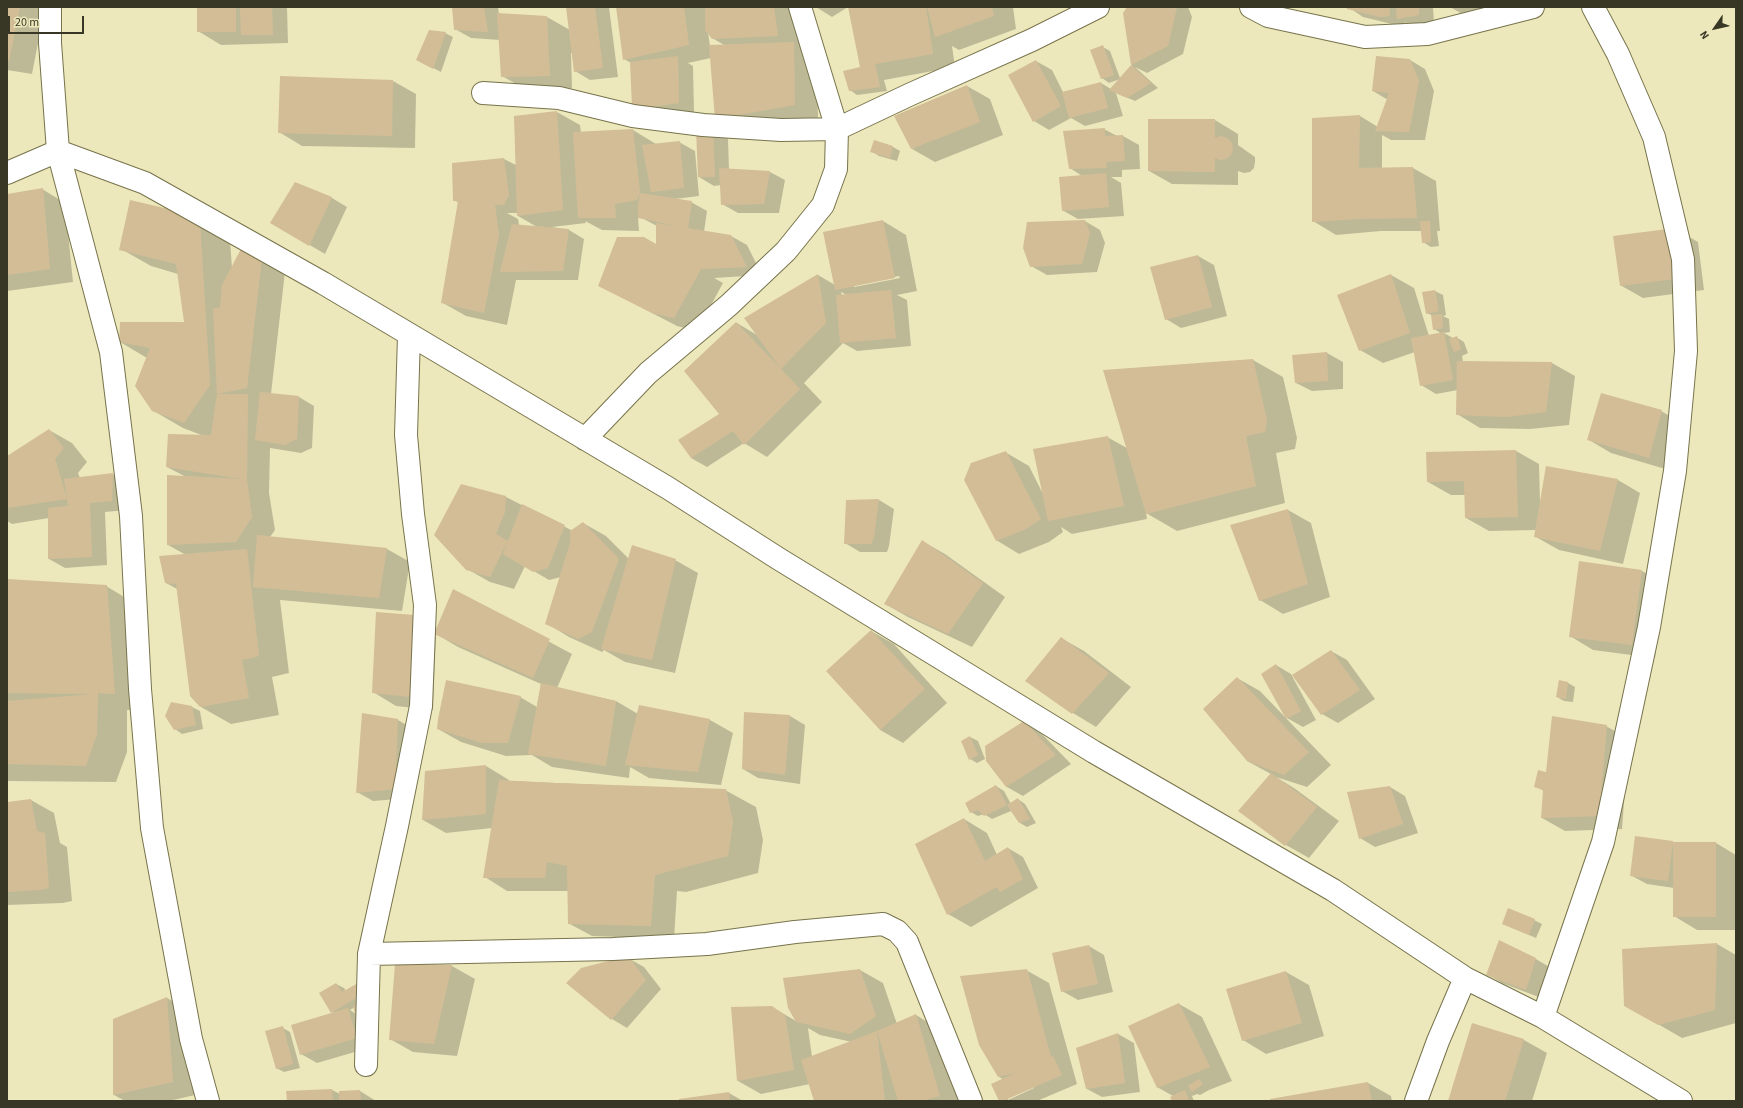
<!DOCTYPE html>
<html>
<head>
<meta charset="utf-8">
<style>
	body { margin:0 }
	#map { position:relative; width:1743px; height:1108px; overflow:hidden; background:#ede8bc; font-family:"Source Sans 3",sans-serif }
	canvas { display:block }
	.frame { position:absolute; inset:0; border:8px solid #383625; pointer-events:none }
	.north { position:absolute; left:1695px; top:8px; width:40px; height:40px; -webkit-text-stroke:3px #ede8bc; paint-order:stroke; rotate:236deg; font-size:11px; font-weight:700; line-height:16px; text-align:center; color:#383625 }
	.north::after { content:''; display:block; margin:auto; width:14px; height:18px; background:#383625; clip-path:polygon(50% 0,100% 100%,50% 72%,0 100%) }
	.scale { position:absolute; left:8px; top:16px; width:76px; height:18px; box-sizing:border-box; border:2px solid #383625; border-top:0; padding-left:5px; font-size:12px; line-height:14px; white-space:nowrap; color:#383625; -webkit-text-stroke:3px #ede8bc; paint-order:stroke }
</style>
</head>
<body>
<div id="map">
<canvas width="1743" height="1108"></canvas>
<div class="frame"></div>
<div class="north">N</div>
<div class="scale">20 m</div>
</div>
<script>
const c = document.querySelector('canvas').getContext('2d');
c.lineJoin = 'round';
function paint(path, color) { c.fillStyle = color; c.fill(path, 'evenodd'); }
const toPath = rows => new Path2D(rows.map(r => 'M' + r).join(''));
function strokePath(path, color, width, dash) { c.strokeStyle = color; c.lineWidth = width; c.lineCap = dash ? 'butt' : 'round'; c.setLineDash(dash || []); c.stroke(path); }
const shadow = toPath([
	[7,7,45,7,32,74,7,70],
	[198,7,287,7,288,43,221,45,198,31],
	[453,7,498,7,499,14,547,17,570,30,567,7,609,7,618,77,590,80,575,71,572,53,571,53,572,88,525,89,502,76,500,40,471,38,455,29],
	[614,7,795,7,800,47,817,56,818,118,739,131,716,118,711,58,688,63,693,66,694,112,654,117,631,63,624,59,617,9],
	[708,32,712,38,726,46,710,46],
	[816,7,848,7,832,17],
	[849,7,1013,7,1016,29,959,50,952,46,955,67,884,80,887,91,857,95,850,90,863,68],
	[1129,7,1188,7,1192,17,1183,54,1147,73,1135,67,1158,88,1135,101,1116,93,1123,116,1085,126,1071,118,1049,130,1034,121,1036,61,1052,70,1063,92,1101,83,1111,89,1120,79,1109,83,1102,78,1103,47,1110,51,1120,78,1132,65,1124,13],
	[1348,7,1433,7,1434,23,1414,27,1405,22,1405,25,1396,25,1363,17],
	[1450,7,1501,7,1464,15],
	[445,33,453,37,441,72,425,64],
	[1410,60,1425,69,1434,91,1425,140,1391,140,1382,135,1382,168,1413,168,1436,181,1440,231,1437,231,1439,246,1431,247,1423,242,1422,231,1381,231,1336,235,1313,221,1360,116,1378,127,1388,100,1373,91],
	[281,77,393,81,416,94,415,148,302,146,279,132],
	[967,86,990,99,1003,135,935,162,912,149],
	[557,112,580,125,581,133,633,130,656,144,679,142,695,151,699,196,675,199,691,202,707,211,704,232,731,236,747,245,762,275,714,278,723,283,697,331,677,326,600,286,667,251,657,226,638,216,639,231,602,230,585,221,586,223,552,227,569,230,584,239,578,280,516,280,507,325,466,316,443,303,459,203,454,200,453,164,504,159,516,165,515,117],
	[507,213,518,213,518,216,537,227,519,225,518,219],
	[1215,120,1238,134,1238,145,1255,157,1255,162,1254,168,1250,172,1244,173,1238,171,1238,185,1172,184,1149,171],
	[1104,129,1117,136,1123,136,1139,145,1140,169,1122,170,1122,177,1111,177,1121,183,1124,216,1078,219,1062,210,1082,176,1070,168],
	[713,130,728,139,729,169,770,172,785,180,779,213,738,213,722,204,721,185,714,186,699,177],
	[874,141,893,147,900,151,897,161,879,156,871,151],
	[295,183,332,198,347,207,325,254,272,223],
	[42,189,65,203,73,282,7,291,7,195],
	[173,211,230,240,232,268,243,246,285,272,271,394,299,397,314,406,312,448,301,453,270,448,269,493,275,530,270,537,387,549,410,562,402,611,280,600,289,673,272,677,279,715,231,724,201,707,177,589,166,583,186,555,168,545,186,477,167,467,204,436,183,428,152,410,147,358,120,342,186,323,178,274,151,266,121,249],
	[883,221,906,235,917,291,897,295,907,300,911,346,857,351,843,343,804,383,822,402,767,457,744,443,707,467,691,458,720,414,737,323,757,335,818,275,835,285],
	[899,276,900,278,854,287,854,285],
	[841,292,847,295,842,296],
	[1085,221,1100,230,1105,243,1097,272,1047,275,1031,266],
	[1675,229,1698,242,1704,290,1643,298,1620,285],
	[1198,256,1214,265,1227,316,1181,328,1166,319],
	[1391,275,1414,288,1429,336,1442,334,1434,329,1433,316,1427,313,1423,293,1435,291,1443,295,1446,315,1443,316,1449,319,1450,332,1444,333,1453,338,1456,337,1464,342,1468,353,1462,356,1463,362,1552,363,1575,376,1569,425,1530,429,1480,428,1457,414,1458,390,1436,394,1421,385,1415,352,1383,363,1360,350],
	[1327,353,1343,362,1343,389,1312,391,1296,383,1293,356],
	[1253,360,1283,377,1297,438,1295,449,1276,453,1285,503,1177,531,1146,513,1147,519,1072,534,1061,527,1063,532,1049,542,1019,554,996,540,1005,452,1029,466,1042,492,1107,437,1127,448],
	[1661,411,1684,424,1672,471,1611,453,1589,440],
	[49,430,72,443,87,462,78,473,80,478,112,474,128,483,127,510,105,512,107,565,65,568,49,559,49,518,12,524,7,521,7,457],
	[1516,451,1539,464,1540,503,1618,480,1640,493,1623,564,1559,550,1536,537,1537,530,1489,531,1466,518,1465,495,1451,495,1428,482,1427,453],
	[462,485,506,497,573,531,583,523,606,536,629,559,675,560,698,573,675,673,625,662,604,650,602,652,569,637,546,623,561,577,549,580,525,566,514,589,490,582,467,569],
	[879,500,894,509,889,546,887,552,860,552,845,543],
	[1288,510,1311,523,1330,597,1283,614,1260,600],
	[922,541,945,554,1005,597,972,647,908,617,885,604],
	[1642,571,1665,584,1655,658,1593,650,1570,636],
	[7,580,106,586,136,604,145,710,127,710,127,752,116,782,7,781],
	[453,590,572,654,557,688,616,701,638,714,710,720,733,733,721,785,649,778,630,767,629,778,552,767,532,755,506,756,461,742,438,729,520,697,537,707,541,684,458,647,436,634,433,710,396,706,373,692,414,615,437,629],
	[871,631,894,644,947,703,903,743,880,730],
	[1061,638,1084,651,1131,687,1096,727,1073,713,1026,681],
	[1331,651,1347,660,1375,699,1338,723,1322,714,1294,675],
	[1276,665,1291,674,1316,720,1303,727,1287,718],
	[1237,678,1260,691,1331,765,1307,787,1276,777,1294,788,1339,821,1309,858,1286,845,1239,811,1271,774,1247,761],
	[1559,681,1568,683,1575,687,1573,702,1564,701,1557,697],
	[192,707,200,711,203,729,182,734,175,729],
	[363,714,398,720,413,729,410,798,373,801,357,792],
	[790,716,805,725,800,784,758,778,743,769],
	[1024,722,1039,731,1071,764,1023,796,1007,787,987,761],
	[1606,726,1629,739,1622,829,1565,831,1542,818,1544,791,1535,786,1547,774],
	[970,737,978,741,985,759,977,763,970,759],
	[486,766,509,780,509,781,725,790,756,807,763,840,758,873,686,892,677,891,674,939,592,936,568,923,568,891,507,891,485,877,492,828,446,833,423,820],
	[996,786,1004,791,1011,804,1018,799,1025,804,1036,823,1027,827,1020,823,1011,811,992,819,984,814,978,816,971,812],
	[1390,787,1405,796,1418,833,1375,847,1360,838],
	[31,800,54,813,60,843,67,847,72,901,63,903,7,905,7,803],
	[964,819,987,833,997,855,1008,848,1023,857,1038,888,971,927,948,914],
	[1673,842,1716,843,1736,855,1736,930,1697,930,1674,916,1674,888,1647,884,1632,876],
	[1534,920,1542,924,1536,938,1503,924],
	[1717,944,1736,955,1736,1023,1682,1038,1625,1005],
	[1089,946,1104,955,1113,992,1078,1000,1062,991],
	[628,958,644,967,661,989,627,1028,612,1019],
	[1536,959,1551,968,1541,998,1502,983,1487,974],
	[396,965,452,966,475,979,457,1056,413,1052,390,1039],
	[860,970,883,983,897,1024,916,1015,939,1029,960,1101,815,1101,810,1084,761,1094,738,1081,772,1007,796,1021],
	[808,1028,820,1035,852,1042,812,1057],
	[1026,970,1049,983,1077,1084,1037,1101,1000,1101,1003,1079,999,1077],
	[1034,1087,1034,1088,1008,1100,1008,1098],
	[1286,972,1309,985,1324,1036,1266,1054,1243,1040],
	[336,984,344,988,346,991,358,984,372,1047,317,1063,301,1054,334,1013,332,1012],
	[355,1007,356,1014,350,1010],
	[167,998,190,1011,195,1095,169,1101,125,1101,114,1095,114,1020],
	[1179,1004,1202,1017,1232,1081,1209,1090,1200,1095,1197,1094,1192,1096,1194,1101,1173,1101,1173,1096,1157,1087],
	[1473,1024,1524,1040,1547,1053,1532,1101,1449,1101],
	[283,1028,290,1032,300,1068,284,1072,276,1068],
	[1118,1034,1134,1043,1140,1092,1102,1097,1087,1089,1078,1049],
	[1368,1083,1391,1096,1392,1101,1271,1101,1271,1100],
	[332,1090,340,1094,340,1092,360,1091,376,1101,288,1101,287,1092],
	[729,1093,743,1101,680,1101]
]);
const building = toPath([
	[7,7,20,7,9,61,7,61],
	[197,7,236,7,236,32,197,32],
	[240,7,272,7,273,35,241,35],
	[452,7,484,7,488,32,454,30],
	[566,7,595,7,603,68,574,72],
	[616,7,684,7,689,45,623,60],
	[705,7,774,7,778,36,712,39,705,30],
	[848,7,926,7,933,54,875,64,880,87,849,91,843,71,860,67],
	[927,7,992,7,994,16,935,37],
	[1127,7,1177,7,1168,46,1131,65,1123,13],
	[1347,7,1389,7,1390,16,1380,17,1347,9],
	[1396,7,1419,7,1419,15,1397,19],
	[497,13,547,16,550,76,501,77],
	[429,30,446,32,433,69,416,60],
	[794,42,795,105,715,119,709,45],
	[1103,45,1114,75,1101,79,1090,50],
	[678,56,679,103,638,109,632,107,630,62],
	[1376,56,1410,59,1419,81,1409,132,1375,131,1389,93,1372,91],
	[1036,60,1061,106,1033,122,1008,75],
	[1131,65,1151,83,1127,98,1109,90],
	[280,76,393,80,392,136,278,133],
	[1101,82,1108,108,1069,118,1062,92],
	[967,85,980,122,911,149,894,116],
	[557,111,563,210,517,216,514,116],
	[1360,115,1359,168,1413,167,1417,218,1357,219,1312,222,1312,118],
	[1148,119,1215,119,1215,138,1221,136,1227,138,1232,143,1233,149,1231,155,1226,159,1220,160,1215,158,1215,172,1148,171],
	[1105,128,1105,136,1123,135,1125,161,1106,162,1107,168,1069,169,1063,131],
	[633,129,640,193,692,201,688,228,731,235,747,267,701,269,674,318,652,313,598,286,617,237,644,237,656,244,656,223,682,227,638,218,638,206,640,193,637,200,615,204,616,218,578,218,573,132],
	[713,129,715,177,698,177,696,130],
	[874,140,893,146,890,158,870,152],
	[680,141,684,188,651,192,642,145],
	[504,158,509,195,504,205,495,205,499,234,484,313,441,303,458,201,453,201,452,163],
	[719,168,770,171,764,204,721,205],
	[1106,173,1109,207,1062,211,1059,177],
	[295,182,332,197,309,246,270,223],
	[43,188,50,269,7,275,7,194],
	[130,200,173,210,200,221,210,385,184,423,152,411,135,386,150,348,119,342,120,322,184,322,176,264,119,250],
	[883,220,895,278,835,290,823,232],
	[1085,220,1090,233,1082,264,1030,267,1023,248,1027,222],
	[1420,221,1430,221,1431,242,1422,243],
	[512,224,569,229,563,271,500,272],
	[1675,228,1682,278,1620,286,1613,236],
	[243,245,262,258,247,388,217,394,213,309,220,307,222,285],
	[1198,255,1212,307,1165,320,1150,267],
	[818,274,826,323,781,369,800,389,744,445,733,431,691,458,678,440,719,414,684,371,736,322,781,369,744,318],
	[1391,274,1410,333,1359,351,1337,295],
	[891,290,896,338,840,343,836,295],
	[1435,290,1439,311,1426,314,1422,292],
	[1442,314,1443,328,1433,330,1431,315],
	[1444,332,1453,380,1420,386,1411,338],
	[1457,336,1461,349,1454,352,1449,339],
	[1327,352,1328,381,1295,383,1292,355],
	[1253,359,1267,420,1265,432,1246,436,1256,486,1146,514,1103,370],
	[1457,361,1552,362,1546,412,1506,417,1456,415],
	[260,392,299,396,297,439,285,445,255,440],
	[1601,393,1662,410,1649,458,1587,440],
	[217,394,248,394,247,480,252,517,236,542,167,545,167,475,241,479,166,467,168,434,211,435],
	[49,429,64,448,55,459,67,499,64,479,113,473,112,501,90,503,92,557,48,559,48,508,68,506,67,499,7,508,7,456],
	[1108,436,1124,506,1048,521,1033,449],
	[1516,450,1518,517,1465,518,1464,481,1427,482,1426,452],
	[1006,451,1041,519,1026,529,996,541,964,480,971,463],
	[1546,466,1618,479,1600,551,1534,537],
	[461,484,506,496,505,512,496,534,508,541,522,504,565,525,548,568,533,572,503,554,507,542,490,577,466,570,434,535],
	[879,499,874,537,871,544,844,544,846,500],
	[1288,509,1308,584,1259,601,1230,525],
	[583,522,619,559,592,632,578,639,545,624,570,543,570,531],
	[257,535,387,548,379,598,253,587],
	[922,540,983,583,948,634,884,604],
	[632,545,676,559,652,660,601,649],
	[247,549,259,656,242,660,249,698,200,707,190,696,176,584,165,583,159,556],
	[1579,561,1642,570,1632,645,1569,637],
	[7,579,107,585,115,694,98,693,97,734,86,766,7,764,7,701,95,694,7,693],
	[453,589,550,639,533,678,434,634],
	[376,612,414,615,410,697,372,693],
	[871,630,925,689,880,730,826,671],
	[1061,637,1109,673,1072,714,1025,681],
	[1331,650,1360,690,1321,715,1292,675],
	[1276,664,1301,711,1286,719,1261,674],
	[1237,677,1309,752,1284,775,1247,761,1203,709],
	[446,680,521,696,508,743,482,743,437,729,438,719],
	[1559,680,1568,682,1566,699,1556,697],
	[541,683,616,701,606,766,528,754],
	[171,702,192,706,196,725,174,730,165,716],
	[639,705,710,719,698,772,625,765],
	[744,712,790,715,785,775,742,769],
	[362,713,398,719,395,789,356,793],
	[1552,716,1607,725,1599,816,1541,818,1543,790,1534,787,1538,770,1546,772],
	[1024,721,1056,755,1006,787,986,761,985,746],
	[970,736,978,755,969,760,961,741],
	[486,765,486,814,422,820,425,771],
	[1271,773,1317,807,1285,846,1238,811],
	[499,780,556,783,726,789,733,822,728,856,655,875,651,926,568,924,567,866,547,862,545,878,483,878],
	[996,785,1007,805,1018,798,1030,819,1019,823,1007,805,984,816,978,810,970,813,965,803],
	[1390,786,1403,824,1359,839,1347,792],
	[31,799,37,831,45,833,49,888,40,890,7,892,7,802],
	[964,818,985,861,1008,847,1023,879,1000,892,997,887,947,915,915,844],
	[1635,836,1673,841,1668,881,1630,876],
	[1673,842,1716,842,1716,917,1673,917],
	[1508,908,1535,919,1529,935,1502,924],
	[1499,940,1536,958,1526,990,1486,975],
	[1717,943,1715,1010,1658,1025,1624,1006,1622,949],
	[1089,945,1098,984,1061,992,1052,953],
	[628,956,646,980,611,1020,566,983,581,968],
	[395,964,452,965,434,1044,389,1040],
	[860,969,876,1016,850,1034,796,1022,788,1008,783,978],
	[1027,969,1051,1057,1053,1056,1062,1075,1003,1101,999,1101,991,1084,1015,1073,998,1077,979,1045,960,976],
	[1286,971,1302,1023,1242,1041,1226,989],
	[336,983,342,992,358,983,364,993,331,1013,319,993],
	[167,997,173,1082,113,1095,113,1019],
	[1179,1003,1210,1067,1157,1088,1128,1026],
	[364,1004,367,1016,356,1018,353,1006],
	[772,1006,785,1015,794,1070,737,1081,731,1007],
	[348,1008,357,1038,300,1055,291,1025],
	[916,1014,940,1096,922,1101,898,1101,877,1031,885,1101,814,1101,801,1060,877,1031],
	[1472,1023,1524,1039,1505,1101,1448,1101],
	[283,1026,293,1064,276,1069,265,1031],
	[1118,1033,1125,1083,1086,1089,1076,1048],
	[1199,1079,1203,1084,1192,1092,1188,1086],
	[1368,1082,1372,1101,1270,1101,1270,1099],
	[332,1089,333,1101,287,1101,286,1091],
	[360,1090,361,1101,339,1101,339,1091],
	[1185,1090,1189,1101,1172,1101,1170,1097],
	[729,1092,730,1101,679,1101,679,1099]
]);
const minor = toPath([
	[50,7,50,43,58,151,111,352,131,516,140,689,152,828,191,1039,208,1101],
	[1251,7,1268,16,1365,37,1427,34,1533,7],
	[483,93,559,98,633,116,703,125,781,130,837,129,800,7],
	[7,173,58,151,145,183,323,283,668,488,779,559,1094,752,1333,890,1465,978,1543,1017,1681,1101],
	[585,439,648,373,729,305,786,251,823,205,836,169,837,129,911,94,1032,40,1098,7],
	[369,954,397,826,421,706,425,605,413,514,406,435,409,335],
	[1543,1017,1603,842,1649,627,1675,471,1686,351,1683,259,1654,137,1618,54,1593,7],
	[366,1065,369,954,613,949,707,944,795,932,883,924,897,931,907,942,971,1101],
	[1416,1101,1438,1041,1465,978]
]);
paint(shadow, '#0003');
paint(building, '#d3bd96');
strokePath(minor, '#77734b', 24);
strokePath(minor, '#fff', 22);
</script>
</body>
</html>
